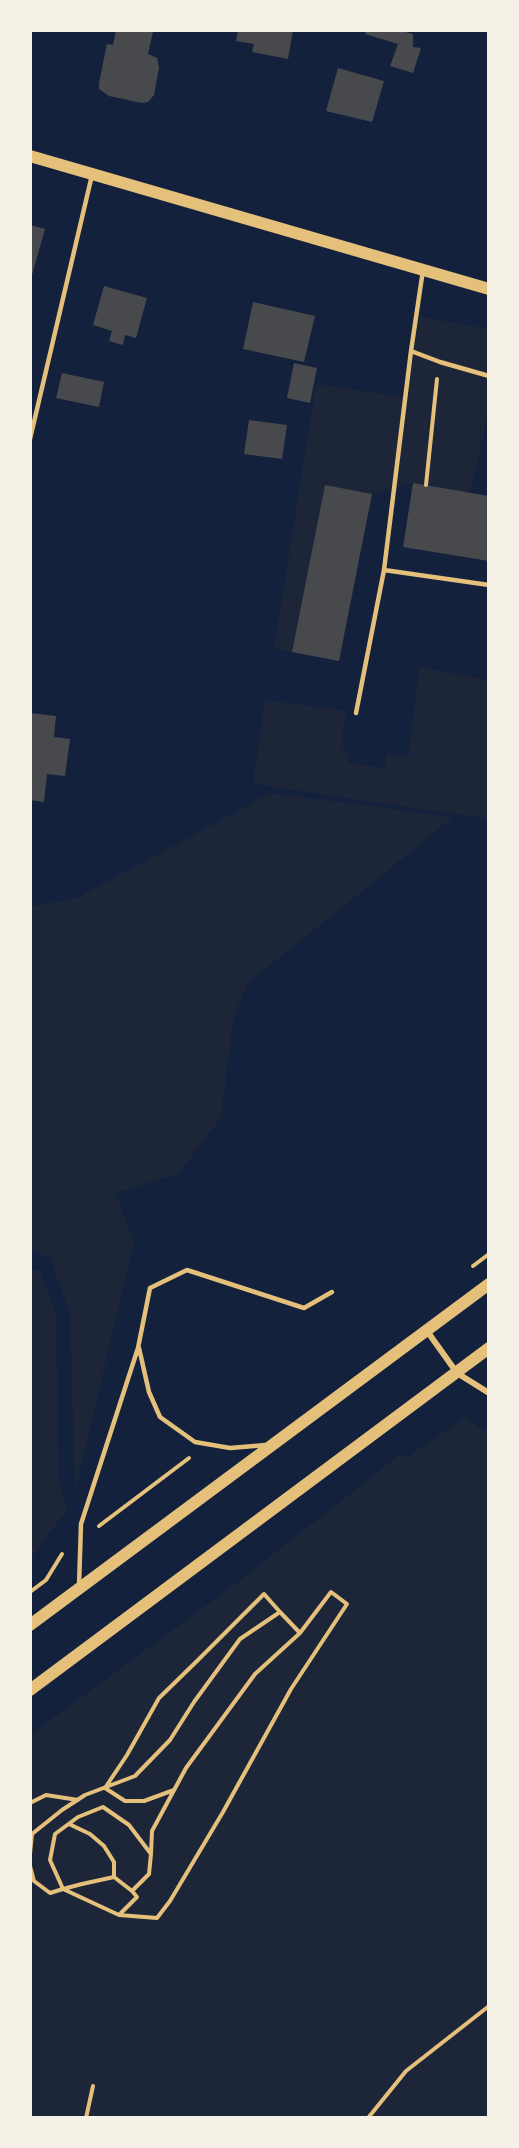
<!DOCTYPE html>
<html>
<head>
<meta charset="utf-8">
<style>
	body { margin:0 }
	#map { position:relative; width:519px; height:2148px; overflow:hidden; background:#14213d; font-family:"PT Serif",serif }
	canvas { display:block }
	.frame { position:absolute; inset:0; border:32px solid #f6f1e7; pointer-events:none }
</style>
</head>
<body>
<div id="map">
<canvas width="519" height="2148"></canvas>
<div class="frame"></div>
</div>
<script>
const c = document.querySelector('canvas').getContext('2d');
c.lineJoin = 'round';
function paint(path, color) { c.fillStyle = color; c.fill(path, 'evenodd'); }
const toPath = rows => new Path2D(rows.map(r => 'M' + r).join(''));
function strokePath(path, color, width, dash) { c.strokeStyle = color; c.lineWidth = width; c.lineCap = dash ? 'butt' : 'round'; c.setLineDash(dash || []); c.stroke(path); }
const green = toPath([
	[416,316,489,329,489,410,470,493,413,483,372,494,325,485,292,652,274,649,316,384,405,397],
	[420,667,489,680,489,819,253,784,265,700,346,711,341,749,348,751,347,763,385,768,386,754,408,757],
	[271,793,453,817,337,912,248,982,233,1020,221,1118,178,1174,115,1193,134,1241,75,1492,70,1312,50,1258,30,1249,30,907,77,898],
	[30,1269,40,1271,56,1315,59,1484,68,1510,44,1539,30,1563],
	[466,1417,478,1427,489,1428,489,2118,30,2118,30,1735,234,1585,402,1453,406,1458]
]);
const building = toPath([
	[116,30,159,30,153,32,148,54,157,58,159,67,154,95,148,102,142,103,109,96,99,89,99,83,107,44,113,45],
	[238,30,293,30,288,59,252,52,254,44,236,41],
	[366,30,398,30,413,34,413,47,421,48,413,73,390,66,398,44,365,34],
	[338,68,384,81,372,122,326,111],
	[30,225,45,229,32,275,30,275],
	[104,286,147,298,136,338,125,335,123,345,109,341,112,331,93,325],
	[253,302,315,316,304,362,243,349],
	[294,363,317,368,310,403,287,398],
	[62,373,104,382,99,407,56,398],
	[249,420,287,425,282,459,244,454],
	[413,483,489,496,489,561,403,547],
	[325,485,372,494,339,661,292,652],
	[30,713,56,716,54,737,70,739,65,776,47,774,44,802,30,800]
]);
const path = toPath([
	[426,485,437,379],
	[473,1266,489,1254],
	[99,1526,189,1458],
	[30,1592,46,1580,62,1554],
	[174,1790,144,1801,125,1801,105,1788,127,1755,159,1698,197,1661,264,1594,280,1612],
	[30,1803,46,1795,78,1800],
	[69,1824,90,1834,104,1846,114,1862,114,1877],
	[30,1854,32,1834,62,1810,85,1795,135,1776,170,1740,194,1702,240,1639,280,1612,300,1633],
	[30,1866,34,1881,50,1893,63,1889,82,1884,114,1877,132,1891,149,1874,151,1854,152,1831,186,1768,255,1674,300,1633,331,1592,347,1604,291,1689,223,1812,170,1901,157,1918,119,1915,63,1889,50,1860,55,1834,78,1817,103,1807,129,1825,151,1854],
	[120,1914,137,1897,132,1891],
	[86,2118,93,2086],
	[368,2118,406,2071,489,2006]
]);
const service = toPath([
	[423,270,411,351,440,362,489,376],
	[411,351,384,570,489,585],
	[30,439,92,175],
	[356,713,384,570],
	[139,1348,149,1392,160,1417,195,1442,230,1448,266,1445],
	[79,1586,81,1524,138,1348,150,1288,187,1270,304,1308,332,1292]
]);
const minor = toPath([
	[427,1331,457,1373,489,1393]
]);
const secondary = toPath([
	[30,156,489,289],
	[30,1625,489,1284],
	[30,1690,489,1348]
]);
paint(green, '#1d2539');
paint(building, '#48494c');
strokePath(path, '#e5c07b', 4);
strokePath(service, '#e5c07b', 4.5);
strokePath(minor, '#e5c07b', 6);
strokePath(secondary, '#e5c07b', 12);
</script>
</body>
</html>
